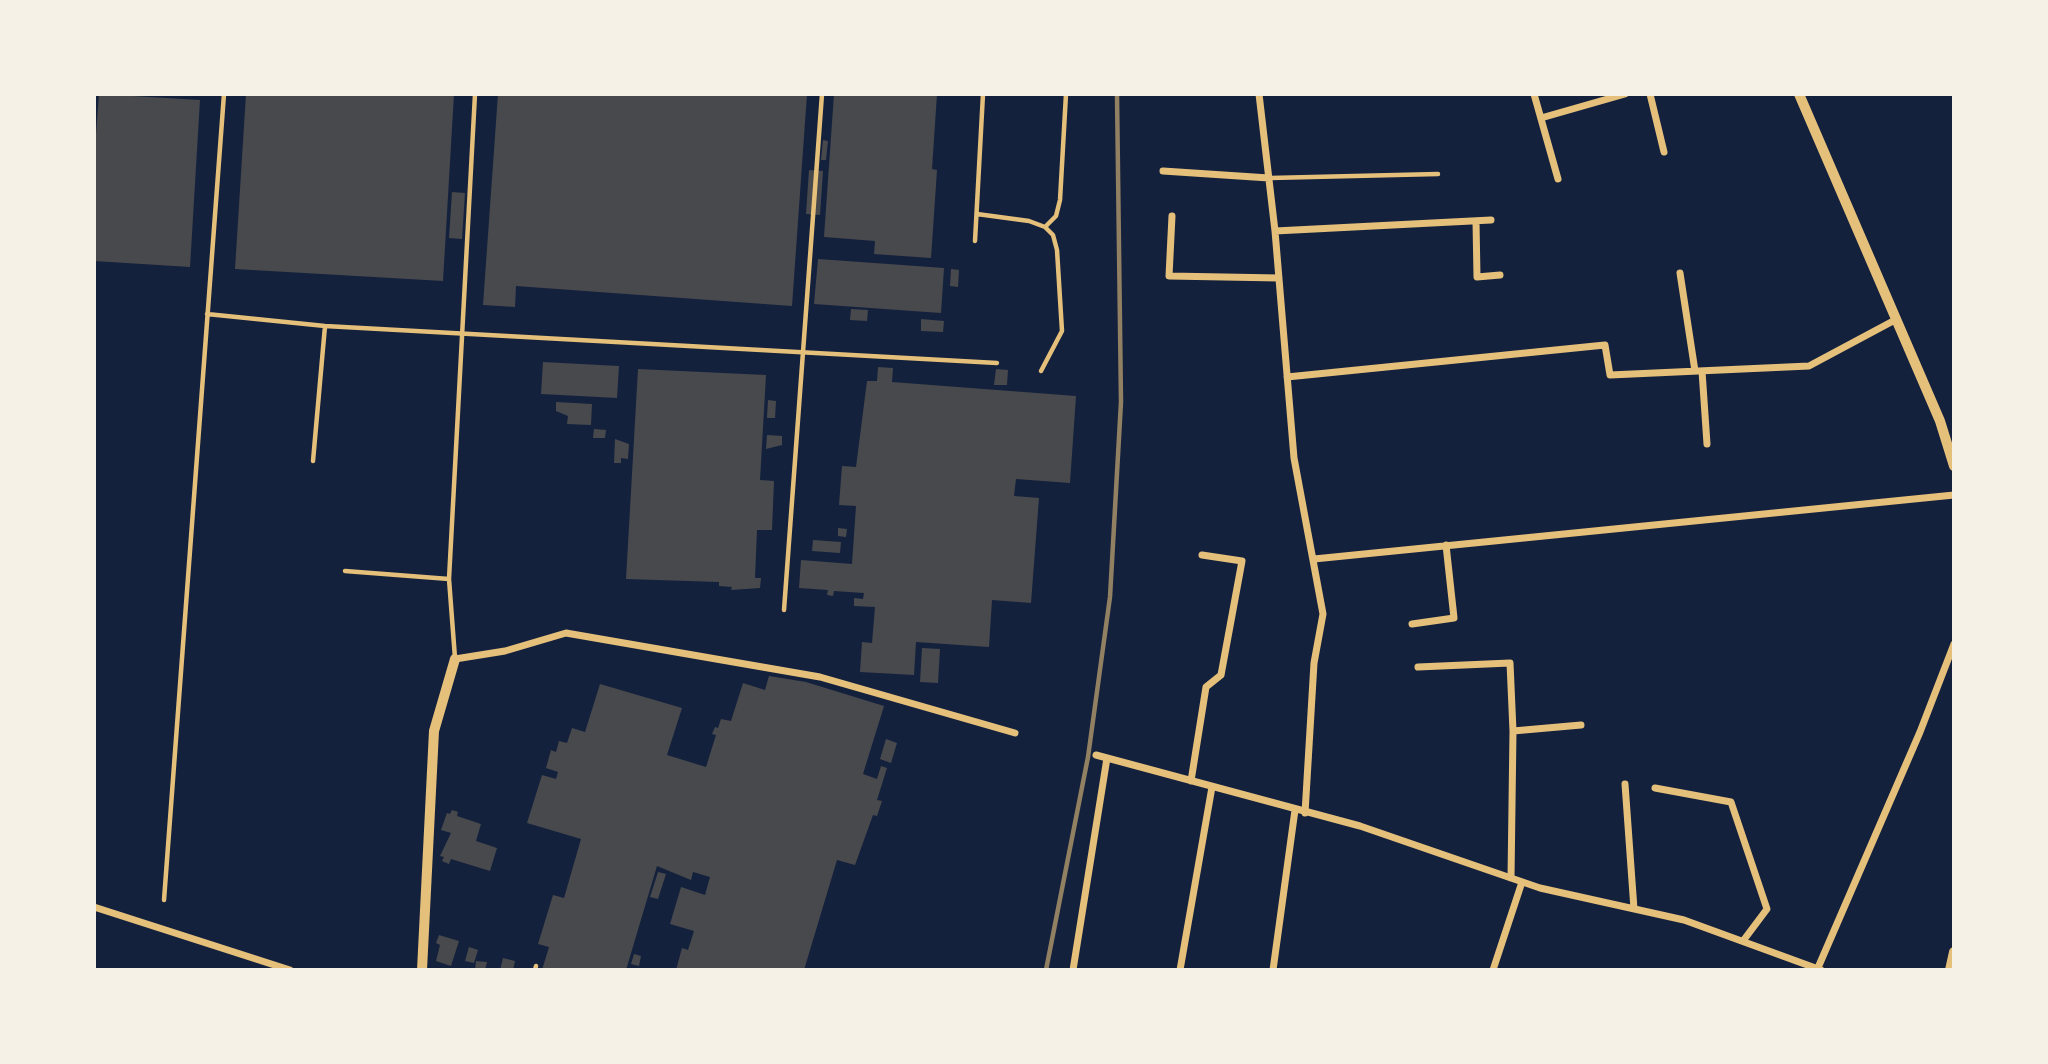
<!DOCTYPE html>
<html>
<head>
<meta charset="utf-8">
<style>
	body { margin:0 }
	#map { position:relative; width:2048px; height:1064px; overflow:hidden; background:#14213d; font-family:"Titillium Web",sans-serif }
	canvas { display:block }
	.frame { position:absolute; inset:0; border:96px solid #f6f1e7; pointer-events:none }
</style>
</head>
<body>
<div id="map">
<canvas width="2048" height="1064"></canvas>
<div class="frame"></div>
</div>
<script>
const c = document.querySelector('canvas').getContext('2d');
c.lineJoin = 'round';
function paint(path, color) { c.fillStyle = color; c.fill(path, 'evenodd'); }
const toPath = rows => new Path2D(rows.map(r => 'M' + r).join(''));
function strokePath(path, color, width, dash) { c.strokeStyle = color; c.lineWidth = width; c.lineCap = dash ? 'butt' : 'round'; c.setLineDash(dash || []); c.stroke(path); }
const building = toPath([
	[99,94,200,100,190,267,94,261,94,161],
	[246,94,454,94,443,281,235,269],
	[498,94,807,94,792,306,516,286,515,307,483,305],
	[834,94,937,94,932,169,937,170,931,258,874,254,875,241,824,237],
	[823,140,828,141,826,160,821,160],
	[809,170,823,171,820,215,806,214],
	[452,192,465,193,462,239,449,238],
	[818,259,944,268,941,313,814,304],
	[951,269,959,270,958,287,950,286],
	[851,309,868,310,867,321,850,320],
	[921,319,944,321,943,332,921,331],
	[543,362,619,366,617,398,541,394],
	[878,367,893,368,892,382,1076,396,1070,483,1016,479,1014,496,1039,498,1031,603,992,600,989,647,916,642,914,675,860,672,862,642,872,643,875,607,854,606,854,598,863,599,864,593,834,591,833,596,827,595,828,590,799,588,801,560,852,564,856,506,839,505,842,466,856,467,867,381,877,381],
	[638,369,766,375,760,480,774,481,772,530,757,530,755,578,761,578,760,588,731,590,732,587,719,586,719,582,626,579],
	[996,369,1008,370,1007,385,994,385],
	[768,400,776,401,775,418,767,418],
	[556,402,592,404,591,425,567,424,568,416,556,411],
	[594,429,606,430,605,438,593,438],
	[767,435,782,436,782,445,766,449],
	[615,439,629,444,628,459,621,458,621,463,614,463],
	[838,528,847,529,846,537,838,536],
	[813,540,841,542,840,553,812,551],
	[922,648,940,649,938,683,920,682],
	[769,676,806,682,884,706,863,774,877,779,881,766,887,768,877,800,882,801,877,816,873,815,855,865,837,860,804,970,676,970,682,948,688,950,694,931,670,924,681,887,705,895,710,877,693,872,691,880,657,866,626,970,542,970,549,947,538,944,553,895,564,898,581,839,527,823,542,775,556,779,558,772,546,768,551,750,556,752,559,741,567,743,572,728,585,732,600,684,682,708,667,755,706,767,716,735,712,734,715,727,718,728,721,719,731,721,743,683,765,690],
	[886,739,897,743,891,763,880,759],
	[452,810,458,812,457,816,481,824,476,841,497,848,490,871,451,859,449,864,442,861,444,857,440,856,451,833,441,830,447,813,450,814],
	[658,872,666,874,658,899,650,897],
	[439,935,459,941,451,966,436,961,440,945,436,943],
	[469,947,478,950,474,963,465,961],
	[634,954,641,956,639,966,631,964],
	[503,958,515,961,513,970,500,970],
	[476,961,487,962,485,970,475,970]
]);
const service = toPath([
	[1270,178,1438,174],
	[977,214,1029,221,1045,227,1053,235,1057,250,1062,331,1041,371],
	[1045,227,1056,216,1060,200,1066,94],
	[975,241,983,94],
	[207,314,325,326,997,363],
	[313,461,325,326],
	[345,571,449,579],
	[784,610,822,94],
	[455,658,449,579,475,94],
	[164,900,224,94],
	[535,970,536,966]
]);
const minor = toPath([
	[1259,94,1275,231,1294,458,1323,614,1314,663,1305,813],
	[1534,94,1558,179],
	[1650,94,1664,152],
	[1541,118,1625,94],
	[1163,171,1269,178],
	[1172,216,1169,276,1279,278],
	[1476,221,1477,277,1500,275],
	[1275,231,1491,220],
	[1680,273,1695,371],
	[1702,371,1707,444],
	[1287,377,1605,345,1610,375,1809,366,1895,320],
	[1314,559,1954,495],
	[1412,624,1454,618,1446,545],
	[455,659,505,651,566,633,820,677,1015,733],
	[1418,667,1510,663,1513,731,1511,878],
	[1513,731,1581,725],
	[1096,755,1360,826,1540,888,1684,920,1821,970],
	[1191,781,1206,687,1221,675,1242,561,1202,555],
	[1625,784,1634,909],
	[1655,788,1731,802,1767,909,1743,941],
	[94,907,290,970],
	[1073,970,1107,758],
	[1180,970,1212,787],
	[1273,970,1295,810],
	[1493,970,1522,882],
	[1817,970,1920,732,1954,644]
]);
const tertiary = toPath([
	[1799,94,1940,421,1954,466],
	[422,970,434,731,455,659],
	[1950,970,1954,952]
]);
const rail = toPath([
	[1046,970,1088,757,1110,597,1121,402,1117,94]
]);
paint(building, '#48494c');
strokePath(service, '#e5c07b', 4.5);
strokePath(minor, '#e5c07b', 7);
strokePath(tertiary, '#e5c07b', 10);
strokePath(rail, '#918062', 4.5);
</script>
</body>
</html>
